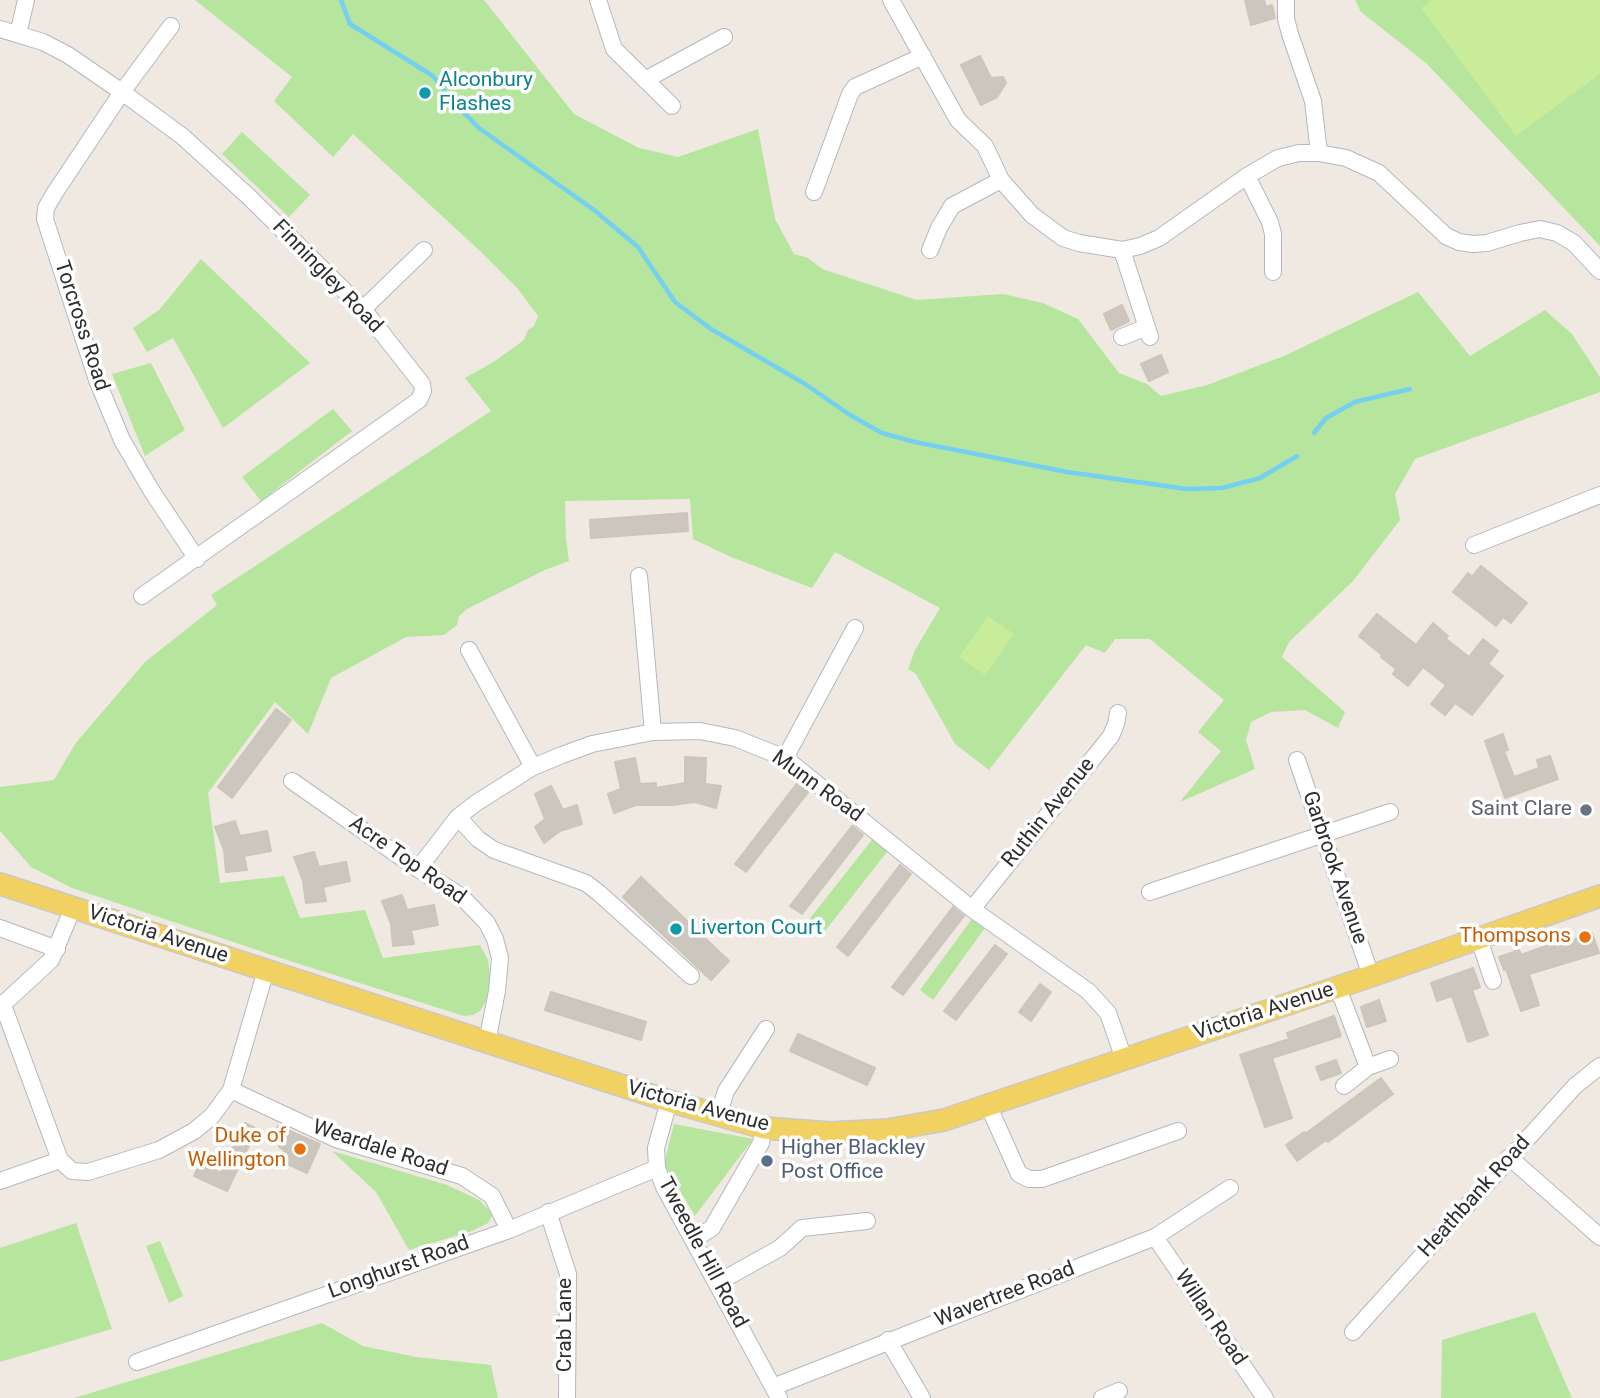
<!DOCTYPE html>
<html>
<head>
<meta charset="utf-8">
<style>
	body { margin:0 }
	canvas { display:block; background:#efe9e1 }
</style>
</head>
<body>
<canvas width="1600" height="1398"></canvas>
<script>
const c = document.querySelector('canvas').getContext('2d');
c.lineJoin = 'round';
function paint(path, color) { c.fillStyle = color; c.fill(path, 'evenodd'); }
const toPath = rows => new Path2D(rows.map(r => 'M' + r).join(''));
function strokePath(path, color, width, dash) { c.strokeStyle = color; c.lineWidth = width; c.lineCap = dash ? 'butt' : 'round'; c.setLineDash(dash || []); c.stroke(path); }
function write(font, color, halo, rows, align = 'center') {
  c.font = font + ' Roboto,sans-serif'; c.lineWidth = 7; c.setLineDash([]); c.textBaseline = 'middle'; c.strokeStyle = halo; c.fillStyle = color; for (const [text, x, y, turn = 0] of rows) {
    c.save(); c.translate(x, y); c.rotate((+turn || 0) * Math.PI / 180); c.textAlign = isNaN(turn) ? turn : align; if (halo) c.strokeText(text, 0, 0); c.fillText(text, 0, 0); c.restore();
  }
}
const green = toPath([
	[195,0,484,0,574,114,639,148,678,157,758,129,775,219,794,254,808,258,822,269,917,300,1003,294,1043,303,1078,319,1119,373,1147,384,1161,396,1207,385,1284,356,1418,292,1470,356,1545,310,1572,334,1600,377,1600,392,1415,459,1395,494,1400,520,1353,581,1289,642,1282,657,1345,712,1338,728,1305,710,1271,712,1251,722,1246,740,1255,769,1180,802,1221,751,1198,732,1224,700,1150,639,1115,639,1105,653,1086,645,989,770,955,744,916,674,908,669,915,650,940,608,835,552,812,588,731,557,693,539,690,499,565,501,566,539,569,561,545,570,467,609,459,616,457,625,444,635,406,637,331,678,308,734,275,702,208,793,220,883,284,876,300,918,365,910,383,958,480,945,488,960,491,983,487,999,480,1011,473,1015,464,1016,287,960,72,888,31,867,0,831,0,787,54,780,75,744,145,662,217,605,211,595,491,411,465,378,495,361,524,340,528,330,534,326,538,316,518,289,480,251,353,134,333,157,274,101,292,77],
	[1355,0,1600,0,1600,246,1426,63,1361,12],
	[242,132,310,195,289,217,222,154],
	[201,259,310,363,223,428,173,338,147,352,133,328,159,310],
	[151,363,185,430,145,456,112,374],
	[333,409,352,431,261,501,242,477],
	[875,836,890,848,822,935,807,922],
	[974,916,987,925,933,1000,920,990],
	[674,1124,753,1139,695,1216,664,1164],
	[332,1151,447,1185,479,1200,493,1214,488,1223,472,1231,409,1250,376,1192],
	[76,1223,112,1329,0,1362,0,1248],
	[160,1241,183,1296,169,1303,146,1246],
	[1535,1312,1572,1398,1441,1398,1442,1340],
	[322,1323,363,1346,416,1357,491,1365,498,1398,74,1398]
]);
const pitch = toPath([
	[1432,0,1600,0,1600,74,1516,136,1421,8],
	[988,616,1014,634,985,675,959,657]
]);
const stream = toPath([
	[341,0,350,24,433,76,453,102,479,128,594,210,638,247,675,302,711,329,805,384,850,415,882,433,915,442,1067,472,1187,489,1222,488,1260,478,1297,456],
	[1314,433,1326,418,1355,402,1410,389]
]);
const building = toPath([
	[1245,0,1264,0,1266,7,1272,5,1275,18,1251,25,1245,0],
	[980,56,991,78,1003,77,1006,83,997,97,981,105,961,65,980,56],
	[1122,305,1129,321,1111,330,1104,314,1122,305],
	[1161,355,1168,372,1149,381,1141,364,1161,355],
	[687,513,688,531,591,538,590,520,687,513],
	[1481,566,1527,603,1511,623,1503,617,1496,626,1453,592,1468,573,1472,577,1481,566],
	[1377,614,1416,645,1433,623,1448,636,1446,639,1469,657,1483,639,1498,651,1488,664,1503,676,1472,715,1455,703,1445,715,1431,704,1446,685,1423,667,1408,686,1393,674,1396,669,1381,657,1382,655,1359,636,1377,614],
	[276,709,291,720,232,798,218,787,276,709],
	[1503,734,1508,750,1504,751,1514,777,1539,768,1537,760,1550,756,1558,779,1505,798,1485,741,1503,734],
	[685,757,706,758,705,784,721,786,716,808,695,802,672,805,636,805,614,813,608,794,621,789,615,762,635,758,640,784,656,783,656,788,685,783,685,757],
	[798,782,809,791,746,872,735,864,798,782],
	[551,786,563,810,577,805,582,824,560,831,544,843,535,827,545,819,535,794,551,786],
	[235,821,240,836,267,831,271,851,244,856,247,870,226,872,224,850,215,827,235,821],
	[852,826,863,835,802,914,790,906,852,826],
	[314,852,319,867,346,862,350,881,323,887,326,901,306,903,303,881,294,857,314,852],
	[900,865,911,874,848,956,837,947,900,865],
	[641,877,729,961,711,980,623,897,641,877],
	[402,895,407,910,434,905,438,925,411,930,414,944,393,946,391,924,382,901,402,895],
	[953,907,964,916,903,995,892,987,953,907],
	[1592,933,1599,953,1529,974,1539,1005,1521,1011,1506,969,1504,970,1499,957,1519,950,1521,955,1554,943,1555,946,1592,933],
	[995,945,1007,954,956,1020,944,1011,995,945],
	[1473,968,1480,987,1472,990,1488,1035,1468,1042,1452,996,1437,1001,1431,983,1473,968],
	[1040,984,1051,992,1031,1021,1019,1012,1040,984],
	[551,992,646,1022,641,1040,545,1010,551,992],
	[1379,1000,1386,1021,1367,1027,1361,1007,1379,1000],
	[1334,1016,1341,1036,1272,1058,1292,1118,1265,1127,1240,1055,1289,1039,1287,1033,1334,1016],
	[798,1034,875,1068,867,1085,790,1051,798,1034],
	[1336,1060,1341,1073,1321,1080,1316,1067,1336,1060],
	[1381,1078,1393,1094,1328,1142,1326,1140,1297,1161,1286,1145,1304,1132,1305,1134,1381,1078],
	[245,1123,257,1129,227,1191,194,1176,200,1163,221,1173,245,1123],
	[278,1126,320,1144,307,1173,281,1161,284,1150,279,1147,280,1143,272,1140,278,1126]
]);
const minor = toPath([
	[598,0,614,49,672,106],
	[891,0,958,120,985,146,1001,180,1032,215,1063,238,1079,243,1122,250,1140,246,1159,238,1247,176,1278,158,1299,153,1319,153],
	[1286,0,1286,19,1290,34,1313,101,1319,153,1346,158,1379,173,1446,236,1459,242,1473,244,1487,243,1520,233,1540,229,1557,233,1574,243,1600,271],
	[171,26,122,92,54,194,46,208,45,219,97,380,122,440,151,490,197,559],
	[0,29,43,42,68,55,122,92,182,136,248,196,363,309,422,384,423,391,419,400,142,596],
	[18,34,26,0],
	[645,80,724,37],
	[1247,176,1270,222,1273,234,1273,272],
	[814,192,850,94,855,87,923,56],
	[930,250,939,228,952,206,1001,180],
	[1122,250,1150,337],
	[363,309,424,250],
	[1122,337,1147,327],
	[1474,545,1600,495],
	[639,576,653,732],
	[469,650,533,767],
	[785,758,855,628],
	[1297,760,1371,976],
	[292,781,418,869,461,896,487,923,495,939,500,958,497,991,487,1042],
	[458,817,478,839,494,850,586,883,599,893,691,976],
	[418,869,458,817,476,803,533,767,562,755,592,744,653,732,700,731,735,738,785,758,972,909,1088,991,1108,1013,1124,1059],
	[1150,892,1390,812],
	[972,909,1111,736,1116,724,1118,713],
	[0,928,57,949],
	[1479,939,1493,981],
	[1338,988,1368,1067],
	[3,1005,60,1160,72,1171,88,1172,159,1150,194,1131,212,1116,231,1090,266,970],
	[0,1007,51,960,73,908],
	[1344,1086,1368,1067,1390,1059],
	[231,1090,336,1139,462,1176,492,1196,509,1230],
	[669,1101,656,1148,657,1168,664,1187,779,1398],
	[988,1105,1019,1174,1029,1179,1042,1179,1178,1131],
	[718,1116,726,1091,766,1029],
	[1509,1157,1600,1237],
	[0,1181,60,1160],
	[548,1212,568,1274,567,1398],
	[1155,1237,1265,1398],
	[693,1240,712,1228,761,1143,764,1128],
	[717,1283,780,1248,802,1228,867,1221],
	[1353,1332,1575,1086,1600,1066],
	[888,1340,922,1398],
	[137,1362,509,1230,657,1168],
	[773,1387,1155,1237,1230,1188],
	[1102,1398,1119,1391]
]);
const major = toPath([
	[0,884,669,1101,764,1128,830,1133,887,1130,944,1120,1371,976,1600,896]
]);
const markers = [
	[425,93,7,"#0f9aa8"],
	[1586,810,7,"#6b7280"],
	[676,929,7,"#0f9aa8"],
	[1585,937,7,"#e8710a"],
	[300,1149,7,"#e8710a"],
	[767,1161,7,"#5c6f8a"]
];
const cultureNames = [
	["Alconbury",439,81],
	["Flashes",439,105],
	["Liverton Court",690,929]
];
const streetNames = [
	["Finningley Road",327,277,46],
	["Torcross Road",81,326,72],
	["Munn Road",817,787,36],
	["Ruthin Avenue",1049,813,-51],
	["Acre Top Road",407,861,35],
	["Garbrook Avenue",1334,868,71],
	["Victoria Avenue",158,935,18],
	["Victoria Avenue",1264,1012,-18],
	["Victoria Avenue",698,1107,15],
	["Weardale Road",380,1149,18],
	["Heathbank Road",1475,1197,-48],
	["Tweedle Hill Road",702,1253,62],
	["Longhurst Road",399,1268,-20],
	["Wavertree Road",1005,1295,-21],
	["Willan Road",1210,1318,56],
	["Crab Lane",566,1325,-90]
];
const worshipNames = [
	["Saint Clare",1572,810]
];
const foodNames = [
	["Thompsons",1571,937],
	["Duke of",286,1137],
	["Wellington",286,1161]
];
const serviceNames = [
	["Higher Blackley",781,1149],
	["Post Office",781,1173]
];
paint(green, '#b6e59e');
paint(pitch, '#c9ec9a');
strokePath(stream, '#75cff0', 4.5);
paint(building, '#cbc7bf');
strokePath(building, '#cbc5ba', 2);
strokePath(minor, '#b4b7c1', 18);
strokePath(major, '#c9c9c9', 24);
strokePath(minor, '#fff', 16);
strokePath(major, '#f2d163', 21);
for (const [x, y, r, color] of markers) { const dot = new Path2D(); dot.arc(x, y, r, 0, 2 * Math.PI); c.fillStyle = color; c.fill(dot); strokePath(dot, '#fff', 2.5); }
write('21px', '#0d838f', '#fff', cultureNames, 'left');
write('21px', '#2e2e2e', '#fff', streetNames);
write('21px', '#5b616d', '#fff', worshipNames, 'right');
write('21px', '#c56008', '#fff', foodNames, 'right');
write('21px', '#4e5e75', '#fff', serviceNames, 'left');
</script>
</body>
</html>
